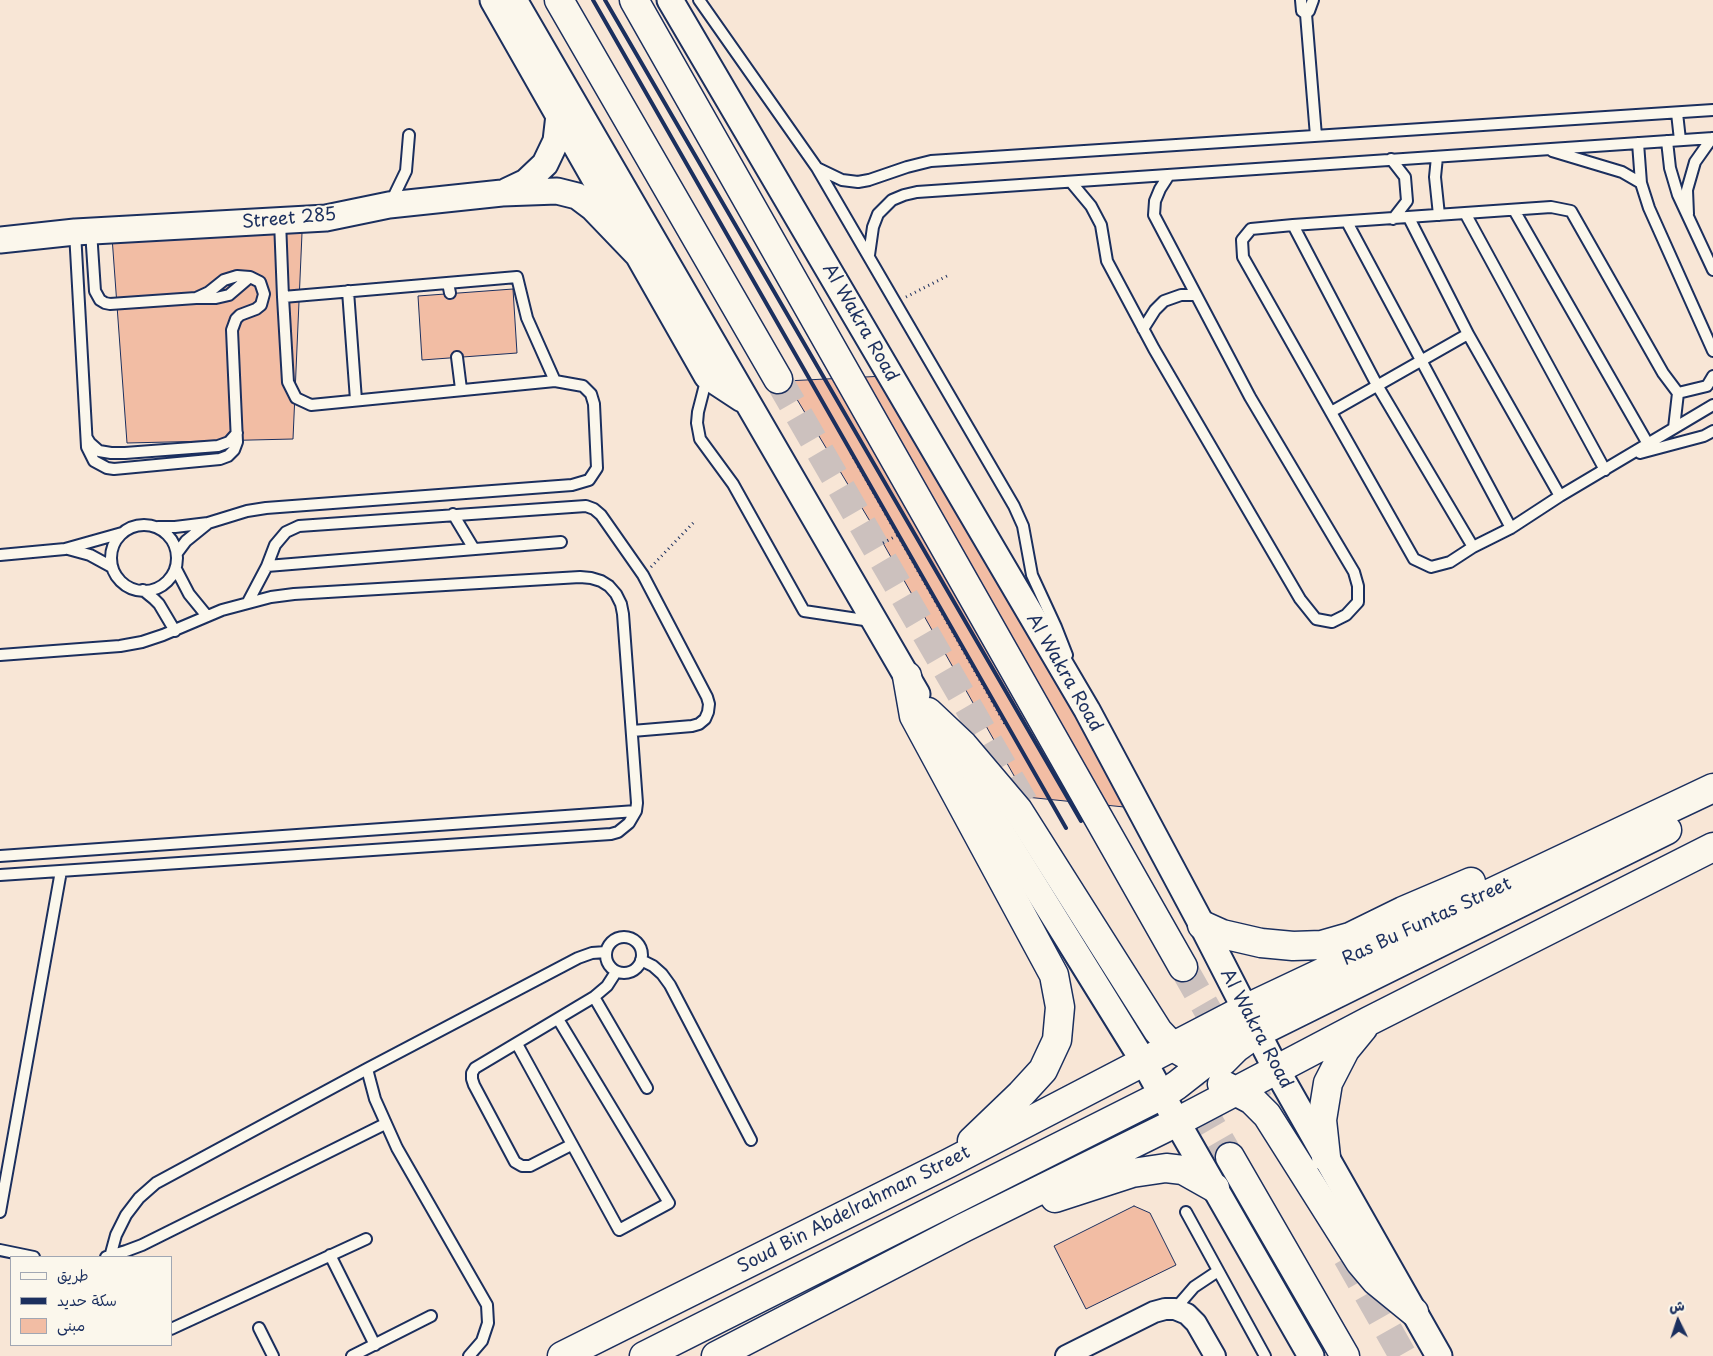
<!DOCTYPE html>
<html>
<head>
<meta charset="utf-8">
<style>
	body { margin:0 }
	#map { position:relative; width:1713px; height:1356px; overflow:hidden; background:#f8e6d6; font-family:"Playpen Sans","Playpen Sans Arabic",sans-serif }
	canvas { display:block }
	.legend { position:absolute; left:10px; top:1256px; width:162px; height:90px; box-sizing:border-box; background:#fbf7ec; border:1px solid #a1a7b3; margin:0; padding:6px 9px; list-style:none; font-size:15px; color:#1b2f5e }
	.legend li { display:flex; align-items:center; gap:10px; height:25px }
	.legend b { width:25px; border:1px solid #a1a7b3 }
	.north { position:absolute; left:1653px; top:1296px; width:50px; height:50px; -webkit-text-stroke:4px #fbf7ec; paint-order:stroke; rotate:356deg; font-size:14px; font-weight:700; line-height:20px; text-align:center; color:#1b2f5e }
	.north::after { content:''; display:block; margin:auto; width:18px; height:22px; background:#1b2f5e; clip-path:polygon(50% 0,100% 100%,50% 72%,0 100%) }
</style>
</head>
<body>
<div id="map">
<canvas width="1713" height="1356"></canvas>
<ul class="legend">
<li><b style="height:6px;background:#fbf7ec"></b>طريق</li>
<li><b style="height:6px;background:#1b2f5e"></b>سكة حديد</li>
<li><b style="height:14px;background:#f2bda4"></b>مبنى</li>
</ul>
<div class="north">ش</div>
</div>
<script>
const c = document.querySelector('canvas').getContext('2d');
c.lineJoin = 'round';
function paint(path, color) { c.fillStyle = color; c.fill(path, 'evenodd'); }
const toPath = rows => new Path2D(rows.map(r => 'M' + r).join(''));
function strokePath(path, color, width, dash) { c.strokeStyle = color; c.lineWidth = width; c.lineCap = dash ? 'butt' : 'round'; c.setLineDash(dash || []); c.stroke(path); }
function write(font, color, halo, rows, align = 'center') {
  c.font = font + ' "Playpen Sans",sans-serif'; c.lineWidth = 4; c.setLineDash([]); c.textBaseline = 'middle'; c.strokeStyle = halo; c.fillStyle = color; for (const [text, x, y, turn = 0] of rows) {
    c.save(); c.translate(x, y); c.rotate((+turn || 0) * Math.PI / 180); c.textAlign = isNaN(turn) ? turn : align; if (halo) c.strokeText(text, 0, 0); c.fillText(text, 0, 0); c.restore();
  }
}
const building = toPath([
	[195,230,302,233,293,439,127,443,112,237,195,230],
	[513,289,517,353,422,360,418,296,513,289],
	[885,376,1134,808,1026,797,883,543,786,381,885,376],
	[1134,1206,1150,1213,1176,1265,1086,1309,1054,1246,1134,1206]
]);
const trunkTunnel = toPath([
	[778,379,1030,813],
	[1183,967,1261,1104],
	[1157,1031,1230,1157],
	[1347,1257,1403,1356]
]);
const path = toPath([
	[906,297,947,276],
	[851,453,1005,724],
	[883,543,898,535],
	[651,567,695,521]
]);
const service = toPath([
	[699,0,817,168,1014,506,1023,526,1032,575,1056,627,1067,655],
	[1301,0,1302,11,1306,14,1309,11,1313,0],
	[1306,14,1316,136],
	[1677,113,1680,140],
	[1667,141,1670,168,1678,195,1713,270],
	[1638,143,1641,183],
	[1552,151,1622,172,1641,183,1649,208,1713,351],
	[1437,157,1435,177,1439,215],
	[1391,159,1405,177,1407,201,1393,219],
	[817,168,842,180,858,182,869,180,907,167,931,161,1713,110],
	[1071,182,1091,206,1101,225,1107,261,1154,349,1300,599,1316,619,1332,622,1346,615,1358,602,1358,586,1354,572,1250,397,1154,215,1155,201,1160,189,1169,175],
	[391,202,406,171,409,135],
	[1514,210,1648,444],
	[1465,213,1605,470],
	[1688,214,1687,190,1695,162,1712,138],
	[1409,218,1468,334],
	[280,221,283,297,288,382,296,398,311,405,555,381],
	[1347,222,1511,528],
	[1293,225,1377,385,1473,547],
	[75,232,87,447,94,461,107,468,114,469,220,459,228,456,234,450,237,442,232,330,236,319,240,315,256,309,261,305,264,294,260,282,250,277,237,276,224,280,209,292,196,298,110,304,105,303,100,300,95,291,91,231],
	[869,255,873,227,878,214,892,200,904,195,917,192,1713,138],
	[448,283,450,293],
	[348,291,356,400],
	[198,298,216,298,229,295,250,277],
	[1143,329,1155,310,1164,301,1181,295,1195,295],
	[457,357,461,389],
	[707,377,698,412,697,423,700,439,733,484,804,611,871,621],
	[1678,393,1707,386,1713,376],
	[1331,412,1468,334,1560,496],
	[1674,428,1678,393,1663,373,1571,211,1551,207,1293,225,1251,229,1242,240,1243,257,1414,559,1431,567,1450,562,1473,547,1511,528,1560,496,1713,405],
	[87,438,90,443,99,451,111,453,125,453,218,446,229,442,237,433],
	[1640,453,1704,436,1713,431],
	[453,514,474,549],
	'111 558a33 33 0 1 1 66 0a33 33 0 1 1-66 0Z',
	[158,527,175,527,208,523,247,511,266,508,572,485,589,480,597,468,594,404,591,394,583,386,555,381,527,318,517,277,283,297],
	[68,549,90,555,112,567],
	[177,553,186,541,207,524],
	[0,555,65,549,122,533],
	[267,566,561,542],
	[176,569,189,594,207,616],
	[143,590,154,599,159,604,175,631],
	[248,602,267,566,275,545,286,532,299,526,586,506,594,509,601,515,643,575,707,697,709,704,708,712,705,719,699,724,692,726,632,731],
	[0,655,120,646,142,642,163,635,222,610,271,597,294,594,580,577,591,578,601,581,609,586,616,594,621,604,623,614,637,803,636,811,629,823,618,832,611,834,0,875],
	[0,856,636,811],
	'606 955a18 18 0 1 1 36 0a18 18 0 1 1-36 0Z',
	[641,960,653,966,662,974,670,985,751,1140],
	[594,997,647,1088],
	[517,1044,619,1230,669,1203,558,1019],
	[367,1069,375,1099,397,1148,487,1305,488,1323,482,1341,469,1356],
	[571,1145,530,1166,522,1166,515,1162,474,1085,472,1079,472,1073,475,1068,594,997,607,986,616,972],
	[0,1212,61,871],
	[1186,1212,1265,1356],
	[0,1250,34,1257],
	[330,1255,375,1345],
	[106,1257,126,1251,142,1245,385,1124],
	[110,1257,116,1235,126,1215,139,1198,156,1183,367,1069,578,958,592,953,606,952],
	[1175,1309,1194,1287,1218,1271],
	[259,1328,273,1356],
	[171,1329,366,1239],
	[352,1356,431,1316]
]);
const minor = toPath([
	[1066,1356,1154,1312,1165,1309,1175,1309,1187,1314,1196,1323,1215,1356]
]);
const tertiary = toPath([
	[493,0,707,376,742,399],
	[514,0,917,694],
	[670,0,1087,710,1202,925,1276,1069,1439,1356],
	[507,191,526,182,545,164,556,141,559,115],
	[0,240,75,232,326,218,389,205,502,193,557,191,577,196,593,208,640,257],
	[939,731,1144,1062,1177,1122,1311,1356]
]);
const secondary = toPath([
	[907,676,914,716,1054,975,1060,1007,1057,1040,1043,1070,1021,1094,972,1141],
	[928,712,963,745,1018,810,1158,1031,1173,1047,1187,1055],
	[1202,925,1222,934,1261,943,1293,946,1322,945,1350,937,1403,911,1471,882],
	[1223,1061,1236,1048,1257,1033,1667,830],
	[1222,1084,1252,1100,1267,1115,1360,1262,1376,1281,1414,1312],
	[1326,1157,1322,1120,1328,1083,1345,1050,1363,1028],
	[1055,1198,1132,1173,1166,1168,1183,1170,1215,1188],
	[562,1356,949,1163,1245,1009,1713,788],
	[644,1356,1162,1095,1177,1085,1205,1063,1227,1038,1244,1011],
	[716,1356,963,1228,1177,1122,1369,1021,1713,847]
]);
const trunk = toPath([
	[559,0,778,379],
	[634,0,1183,967],
	[1230,1157,1345,1356]
]);
const rail = toPath([
	[593,0,1066,828],
	[605,0,1081,821]
]);
const streetNames = [
	["Street 285",289,219,-5],
	["Al Wakra Road",860,323,60],
	["Al Wakra Road",1064,673,60],
	["Ras Bu Funtas Street",1427,922,-25],
	["Al Wakra Road",1256,1029,62],
	["Soud Bin Abdelrahman Street",854,1210,-27]
];
paint(building, '#f2bda4');
strokePath(building, '#1b2f5e', 1);
strokePath(trunkTunnel, '#ccc1be', 28, [28, 14]);
strokePath(service, '#1b2f5e', 14);
strokePath(minor, '#1b2f5e', 24);
strokePath(tertiary, '#1b2f5e', 29);
strokePath(secondary, '#1b2f5e', 31);
strokePath(trunk, '#1b2f5e', 31);
strokePath(path, '#1b2f5e', 3, [1, 4]);
strokePath(service, '#fbf7ec', 10);
strokePath(minor, '#fbf7ec', 20);
strokePath(tertiary, '#fbf7ec', 25);
strokePath(secondary, '#fbf7ec', 28);
strokePath(trunk, '#fbf7ec', 28);
strokePath(rail, '#1b2f5e', 4);
write('18px', '#1b2f5e', '#fbf7ec', streetNames);
</script>
</body>
</html>
